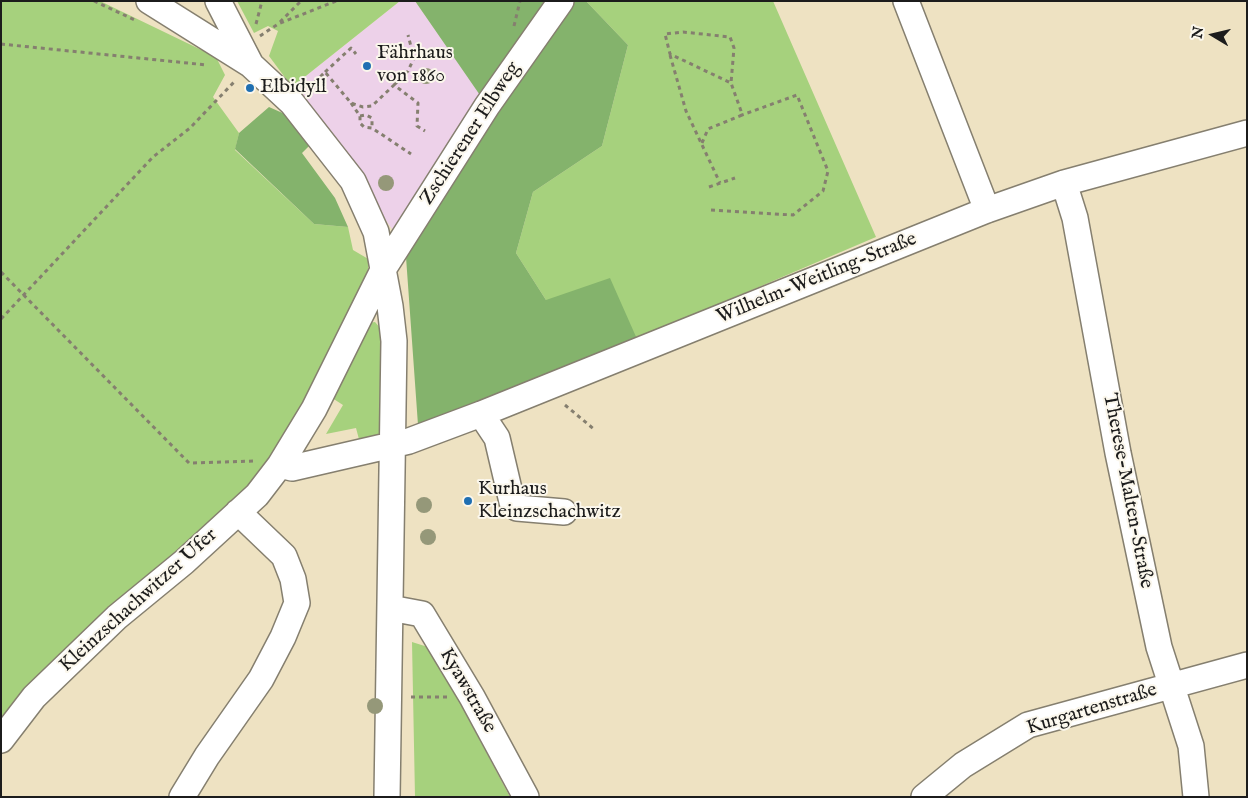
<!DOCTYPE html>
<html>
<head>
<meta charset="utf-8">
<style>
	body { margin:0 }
	#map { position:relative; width:1248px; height:798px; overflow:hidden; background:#eee2c2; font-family:"IM FELL English",serif }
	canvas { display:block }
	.frame { position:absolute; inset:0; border:2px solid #1c1c1c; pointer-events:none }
	.north { position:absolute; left:1188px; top:10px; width:50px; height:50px; -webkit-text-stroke:4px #fbf7ec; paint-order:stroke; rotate:279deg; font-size:14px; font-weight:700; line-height:20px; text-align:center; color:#1c1c1c }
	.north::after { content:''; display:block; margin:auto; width:18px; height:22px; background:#1c1c1c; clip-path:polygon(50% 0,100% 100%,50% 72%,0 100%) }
</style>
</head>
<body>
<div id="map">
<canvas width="1248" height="798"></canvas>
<div class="frame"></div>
<div class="north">N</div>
</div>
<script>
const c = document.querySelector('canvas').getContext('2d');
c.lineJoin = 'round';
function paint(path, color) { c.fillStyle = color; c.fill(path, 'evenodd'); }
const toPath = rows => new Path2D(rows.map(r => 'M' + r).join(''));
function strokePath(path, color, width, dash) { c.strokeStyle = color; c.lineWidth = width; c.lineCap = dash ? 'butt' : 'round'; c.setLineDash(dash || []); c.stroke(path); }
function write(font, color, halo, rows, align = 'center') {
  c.font = font + ' "IM FELL English",serif'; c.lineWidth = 4; c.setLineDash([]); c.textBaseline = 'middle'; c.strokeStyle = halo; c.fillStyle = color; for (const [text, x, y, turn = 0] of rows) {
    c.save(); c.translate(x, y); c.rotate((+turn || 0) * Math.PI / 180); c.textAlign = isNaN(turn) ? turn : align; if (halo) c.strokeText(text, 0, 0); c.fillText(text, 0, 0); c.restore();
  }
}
const built = toPath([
	[400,1,415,1,484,100,400,240,382,215,360,172,292,87]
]);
const green = toPath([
	[1,1,100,1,216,57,225,75,213,97,239,133,235,150,314,224,348,227,353,250,370,260,363,290,268,469,1,731],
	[237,1,400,1,292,87,269,56,278,31,268,26,254,33],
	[586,1,773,1,876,237,637,339,546,300,516,253,533,192,602,146,628,45],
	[375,322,382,330,381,431,376,441,360,443,356,428,326,434,343,405,329,396,369,323],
	[412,642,431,648,510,797,415,797]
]);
const forest = toPath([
	[415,1,586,1,628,45,602,146,533,192,516,253,546,300,610,278,637,339,573,369,418,425,406,257,484,101],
	[269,107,287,115,312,143,302,153,335,198,348,227,314,224,235,149,239,133]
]);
const path = toPath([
	[94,1,137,21],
	[280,22,301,1],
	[256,24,262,1],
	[514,26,520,1],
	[260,36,278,24,336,1],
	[1,44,207,65],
	[670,55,686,111,720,183],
	[325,72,351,48,356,54],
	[394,85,408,71,414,58,408,35],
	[309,88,325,72,351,103,363,107,372,106,394,85,418,103,417,126,425,131],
	[351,103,360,116,360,123,364,127,372,128,411,154],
	[360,116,366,115,372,118,372,128],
	[702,143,708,129,742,115,741,111,731,83,670,54,665,34,683,32,730,37,734,48,731,83],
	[709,187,735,178],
	[711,210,793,215,823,191,828,171,797,95,742,115],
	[1,272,189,463,255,461],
	[1,319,153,157,190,128,235,81],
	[565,405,595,430],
	[411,697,447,697]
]);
const minor = toPath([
	[149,1,251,65,292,103,353,181,376,232,390,306,394,341,387,797],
	[218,1,251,65],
	[906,1,987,210],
	[1064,183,1075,218,1118,453,1159,647,1191,746,1196,797],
	[481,414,497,438,512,502,517,508,564,512],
	[280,465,292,468,409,441,481,414,987,210,1064,183,1247,133],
	[390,608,422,614,472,697,526,797],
	[1,740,34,697,117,617,184,562,257,495,280,465,314,409,384,268,487,106,561,1],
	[182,797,207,756,261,679,283,637,297,603,293,579,284,556,238,512],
	[924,797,963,765,1028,725,1247,665]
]);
const trees = [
	[426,76],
	[386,183],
	[424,505],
	[428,537],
	[375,706]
];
const markers = [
	[367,66,5,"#1f6fb2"],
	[250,88,5,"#1f6fb2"],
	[468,501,5,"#1f6fb2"]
];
const poiNames = [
	["Fährhaus",377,54],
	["von 1860",377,77],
	["Elbidyll",260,88],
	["Kurhaus",478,490],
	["Kleinzschachwitz",478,513]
];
const streetNames = [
	["Zschierener Elbweg",471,134,-57],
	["Wilhelm-Weitling-Straße",817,279,-22],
	["Therese-Malten-Straße",1127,491,79],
	["Kleinzschachwitzer Ufer",139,601,-42],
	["Kyawstraße",467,691,60],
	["Kurgartenstraße",1092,710,-17]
];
paint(built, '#edd1e9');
paint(green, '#a6d17d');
paint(forest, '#84b36c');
strokePath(minor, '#857f6f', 28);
strokePath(path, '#857f6f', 3, [4, 4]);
strokePath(minor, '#fff', 25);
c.fillStyle = '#959879';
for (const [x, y] of trees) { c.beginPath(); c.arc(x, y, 8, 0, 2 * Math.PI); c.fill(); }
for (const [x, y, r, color] of markers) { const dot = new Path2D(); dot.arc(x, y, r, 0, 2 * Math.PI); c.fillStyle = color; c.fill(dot); strokePath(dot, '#fbf7ec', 2); }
write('20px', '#1c1c1c', '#fbf7ec', poiNames, 'left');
write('20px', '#1c1c1c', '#fbf7ec', streetNames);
</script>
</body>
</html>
